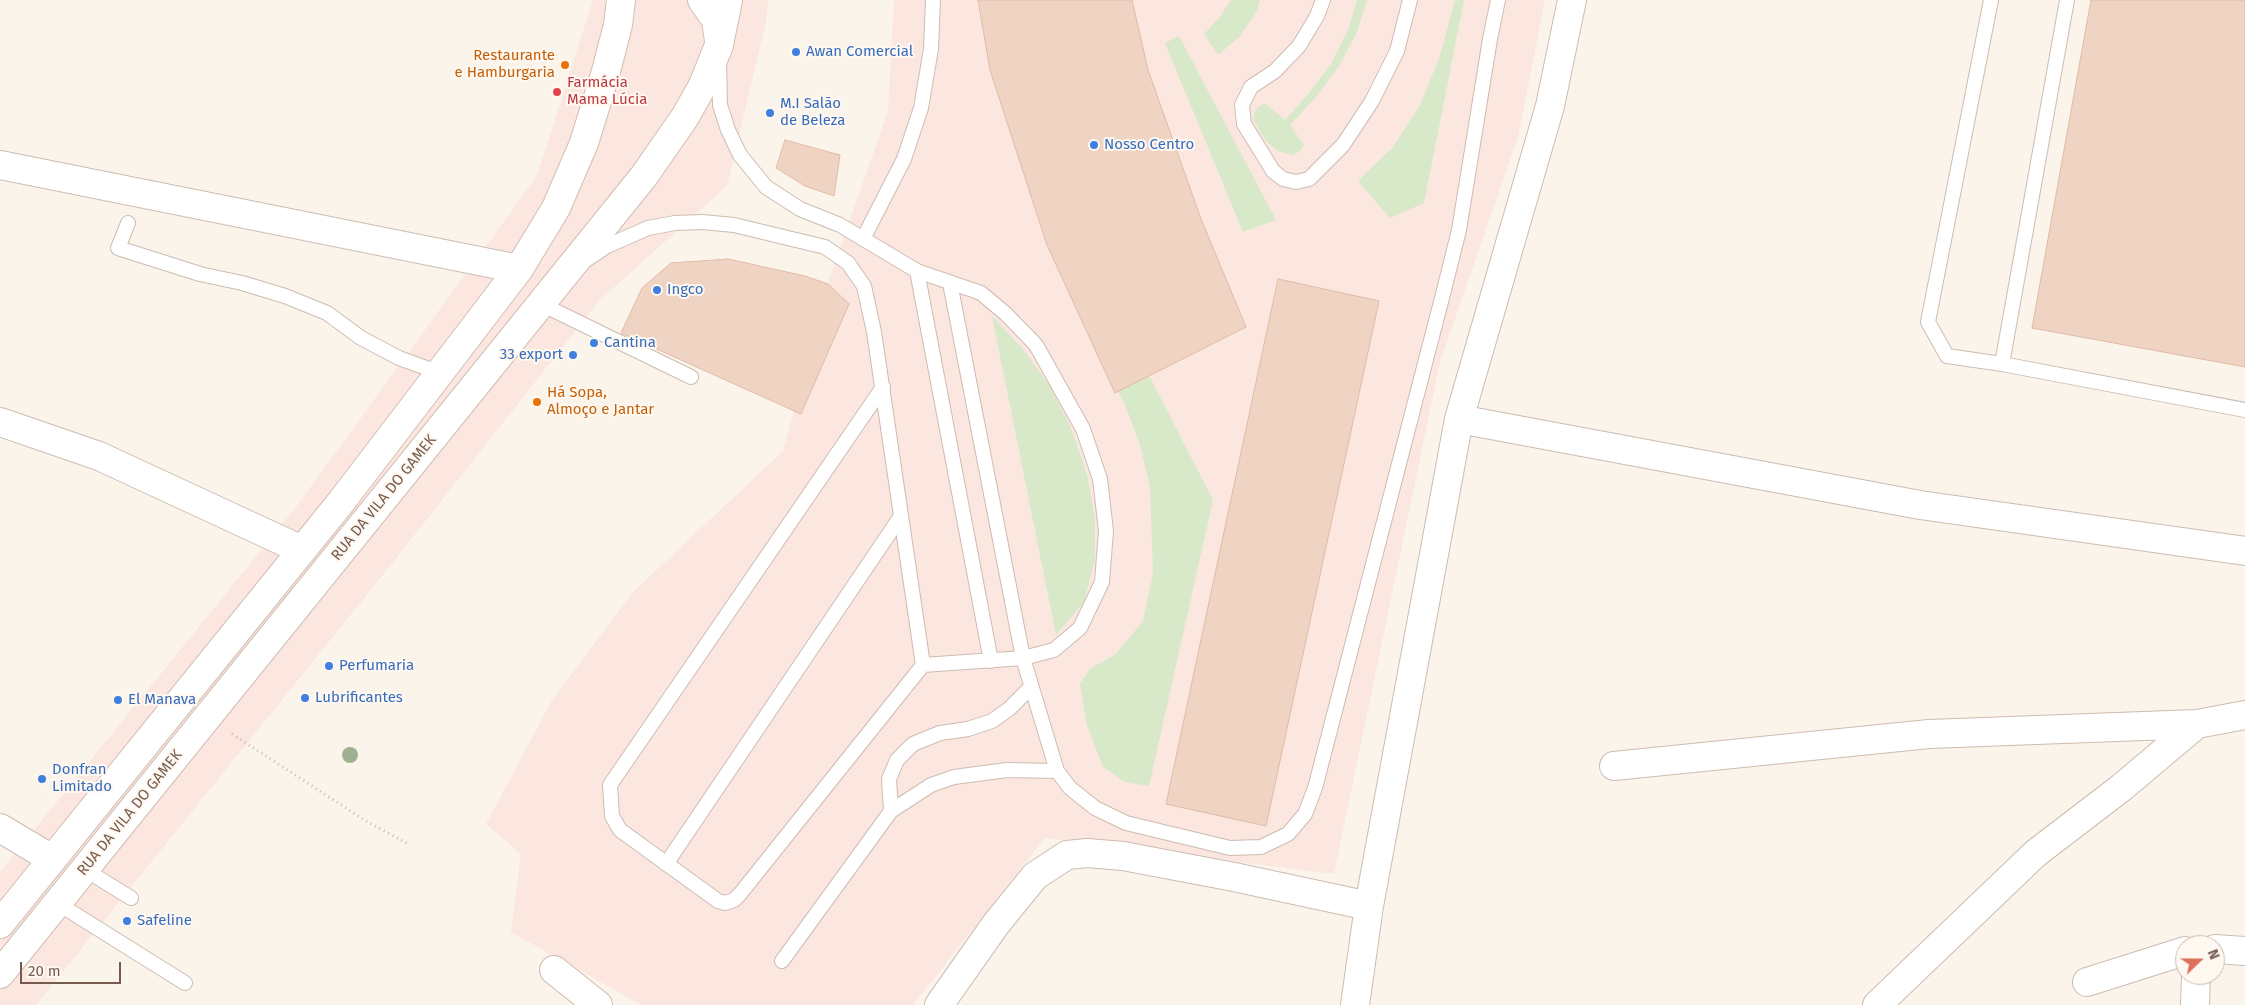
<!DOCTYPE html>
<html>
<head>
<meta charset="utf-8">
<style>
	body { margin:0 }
	#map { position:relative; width:2245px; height:1005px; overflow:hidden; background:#fbf4ea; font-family:"Fira Sans",sans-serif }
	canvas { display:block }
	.north { position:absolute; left:2175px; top:935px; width:50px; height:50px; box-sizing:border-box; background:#fef8f1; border:1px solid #c7b9b0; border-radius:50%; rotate:68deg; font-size:14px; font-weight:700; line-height:20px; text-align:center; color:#755b4f }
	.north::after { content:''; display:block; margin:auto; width:18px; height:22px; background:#dc7259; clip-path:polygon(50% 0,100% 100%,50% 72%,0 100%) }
	.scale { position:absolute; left:20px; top:962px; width:101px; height:22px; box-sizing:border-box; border:2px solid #755b4f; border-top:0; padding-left:6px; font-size:15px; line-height:18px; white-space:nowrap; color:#755b4f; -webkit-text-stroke:4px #fef8f1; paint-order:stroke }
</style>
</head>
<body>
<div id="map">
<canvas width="2245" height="1005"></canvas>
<div class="north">N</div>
<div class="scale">20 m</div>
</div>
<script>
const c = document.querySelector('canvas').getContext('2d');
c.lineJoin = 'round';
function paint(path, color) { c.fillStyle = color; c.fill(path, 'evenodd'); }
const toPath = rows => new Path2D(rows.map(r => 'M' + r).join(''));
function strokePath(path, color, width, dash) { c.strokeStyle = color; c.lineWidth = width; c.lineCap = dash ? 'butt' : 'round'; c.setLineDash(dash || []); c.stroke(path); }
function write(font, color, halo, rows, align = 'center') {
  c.font = font + ' "Fira Sans",sans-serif'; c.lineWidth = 4; c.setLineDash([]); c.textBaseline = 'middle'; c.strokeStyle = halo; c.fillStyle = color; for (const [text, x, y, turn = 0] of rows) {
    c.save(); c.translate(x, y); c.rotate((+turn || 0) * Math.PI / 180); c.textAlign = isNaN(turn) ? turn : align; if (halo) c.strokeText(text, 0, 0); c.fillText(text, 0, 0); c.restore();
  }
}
const commercial = toPath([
	[593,0,768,0,766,22,727,186,599,301,390,566,36,1005,0,1005,0,872,296,507,537,176],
	[894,0,1545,0,1518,137,1440,362,1334,874,1045,838,913,1005,641,1005,511,932,521,854,486,824,551,702,634,591,783,451,831,274,888,111]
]);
const green = toPath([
	[1231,0,1260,0,1256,13,1239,37,1218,55,1204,34,1219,18],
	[1357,0,1367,0,1357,32,1339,66,1315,98,1290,125,1304,145,1299,152,1292,155,1278,151,1267,142,1259,130,1253,118,1256,109,1264,103,1285,120,1309,93,1331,64,1348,30],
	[1455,0,1464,0,1424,203,1390,218,1358,181,1393,147,1420,105,1439,59],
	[1179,36,1276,220,1243,232,1165,43],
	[992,316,1022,348,1049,385,1071,428,1087,474,1095,519,1095,560,1084,602,1056,635],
	[1139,356,1213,500,1149,786,1125,782,1103,767,1087,725,1080,684,1090,669,1116,654,1143,621,1153,573,1150,487,1140,445,1126,407,1108,371]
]);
const building = toPath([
	[978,0,1132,0,1148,70,1201,219,1246,327,1115,393,1047,245,990,70,978,0],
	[2091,0,2245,0,2245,367,2032,328,2091,0],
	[785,140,840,155,834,196,805,186,776,168,785,140],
	[728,259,805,276,828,284,849,304,801,414,621,333,642,288,671,263,728,259],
	[1278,279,1379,301,1266,826,1166,804,1278,279]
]);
const path = toPath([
	[232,734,366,821,410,845]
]);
const lane = toPath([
	[1323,0,1317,16,1299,46,1275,71,1251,87,1242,105,1244,124,1273,171,1283,179,1296,182,1309,179,1343,145,1372,101,1397,51,1410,0],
	[1991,0,1928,322,1947,356,2002,364,2245,410],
	[719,62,720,105,728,130,740,155,766,187,800,209,840,225,917,271,981,293,1006,314,1036,345,1083,429,1100,479,1106,531,1102,582,1080,628,1054,650,1023,658,923,665,740,894,734,900,725,903,718,901,620,830,612,816,610,785,883,387],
	[128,223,118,248,200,274,242,283,285,296,327,313,361,338,399,358,440,373],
	[863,239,904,159,921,108,931,49,933,0],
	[586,260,607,246,648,228,675,223,702,222,734,225,825,247,848,263,864,286,874,332,923,665],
	[917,271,991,661],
	[950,283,1023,658,1057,771,1070,788,1095,808,1126,823,1230,848,1261,847,1288,834,1305,814,1315,788,1443,294,1459,230,1490,39,1498,0],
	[541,304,691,377],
	[2002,364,2067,0],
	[891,811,889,779,897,760,913,744,940,733,968,729,992,721,1009,709,1031,687],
	[666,864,901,516],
	[84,869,131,898],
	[57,903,185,983],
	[782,961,891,811,931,785,954,777,1007,770,1057,771]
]);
const street = toPath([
	[0,165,519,269],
	[1459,419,1920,505,2245,551],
	[0,422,99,456,302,550],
	[1614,766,1929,734,2197,724,2245,715],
	[0,828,52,859],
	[2215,949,2245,951],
	[554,970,598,1005],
	[2087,982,2185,951],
	[939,1005,996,924,1035,876,1067,855,1087,853,1123,856,1234,877,1369,906],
	[1355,1005,1369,906,1459,419,1550,106,1572,0],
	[1877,1005,2036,853,2121,788,2197,724],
	[2195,1005,2196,975]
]);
const secondary = toPath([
	[702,0,716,20,719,41],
	[0,924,341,502,519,269,556,208,584,143,605,75,618,25,621,0],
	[0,974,644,176,685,117,703,85,719,45,728,0]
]);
const trees = [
	[350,755]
];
const markers = [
	[796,52,5,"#3f7fe0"],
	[565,65,5,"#e8710a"],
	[557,92,5,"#e0444e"],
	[770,113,5,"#3f7fe0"],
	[1094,145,5,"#3f7fe0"],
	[657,290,5,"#3f7fe0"],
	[594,343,5,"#3f7fe0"],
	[573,355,5,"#3f7fe0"],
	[537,402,5,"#e8710a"],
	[329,666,5,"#3f7fe0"],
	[305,698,5,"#3f7fe0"],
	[118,700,5,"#3f7fe0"],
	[42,779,5,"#3f7fe0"],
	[127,921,5,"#3f7fe0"]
];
const shopNames = [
	["Awan Comercial",806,52],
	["M.I Salão",780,104],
	["de Beleza",780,121],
	["Nosso Centro",1104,145],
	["Ingco",667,290],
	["Cantina",604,343],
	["33 export",563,355,"right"],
	["Perfumaria",339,666],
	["Lubrificantes",315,698],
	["El Manava",128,700],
	["Donfran",52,770],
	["Limitado",52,787],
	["Safeline",137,921]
];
const foodNames = [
	["Restaurante",555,56],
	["e Hamburgaria",555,73],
	["Há Sopa,",547,393,"left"],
	["Almoço e Jantar",547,410,"left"]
];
const healthNames = [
	["Farmácia",567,83],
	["Mama Lúcia",567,100]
];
const streetNames = [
	["RUA DA VILA DO GAMEK",384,498,-51],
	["RUA DA VILA DO GAMEK",130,813,-51]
];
paint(commercial, '#fbe7df');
paint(green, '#d7e9c9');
paint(building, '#efd4c4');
strokePath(building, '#e1baa5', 1);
strokePath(lane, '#cdbcb1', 16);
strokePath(street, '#cdbcb1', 30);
strokePath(secondary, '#d2beb1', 30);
strokePath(path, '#d4b7a6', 3, [1, 4]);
strokePath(lane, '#fff', 14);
strokePath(street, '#fff', 28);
strokePath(secondary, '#fff', 28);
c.fillStyle = '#a1b090';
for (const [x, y] of trees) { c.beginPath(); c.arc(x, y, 8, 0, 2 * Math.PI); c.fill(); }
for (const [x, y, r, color] of markers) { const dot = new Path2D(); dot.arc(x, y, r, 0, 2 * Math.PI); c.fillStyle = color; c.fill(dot); strokePath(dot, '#fef8f1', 2); }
write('15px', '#366cbe', '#fef8f1', shopNames, 'left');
write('15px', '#c56008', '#fef8f1', foodNames, 'right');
write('15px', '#be3a42', '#fef8f1', healthNames, 'left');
write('15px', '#755b4f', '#fef8f1', streetNames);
</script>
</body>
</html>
